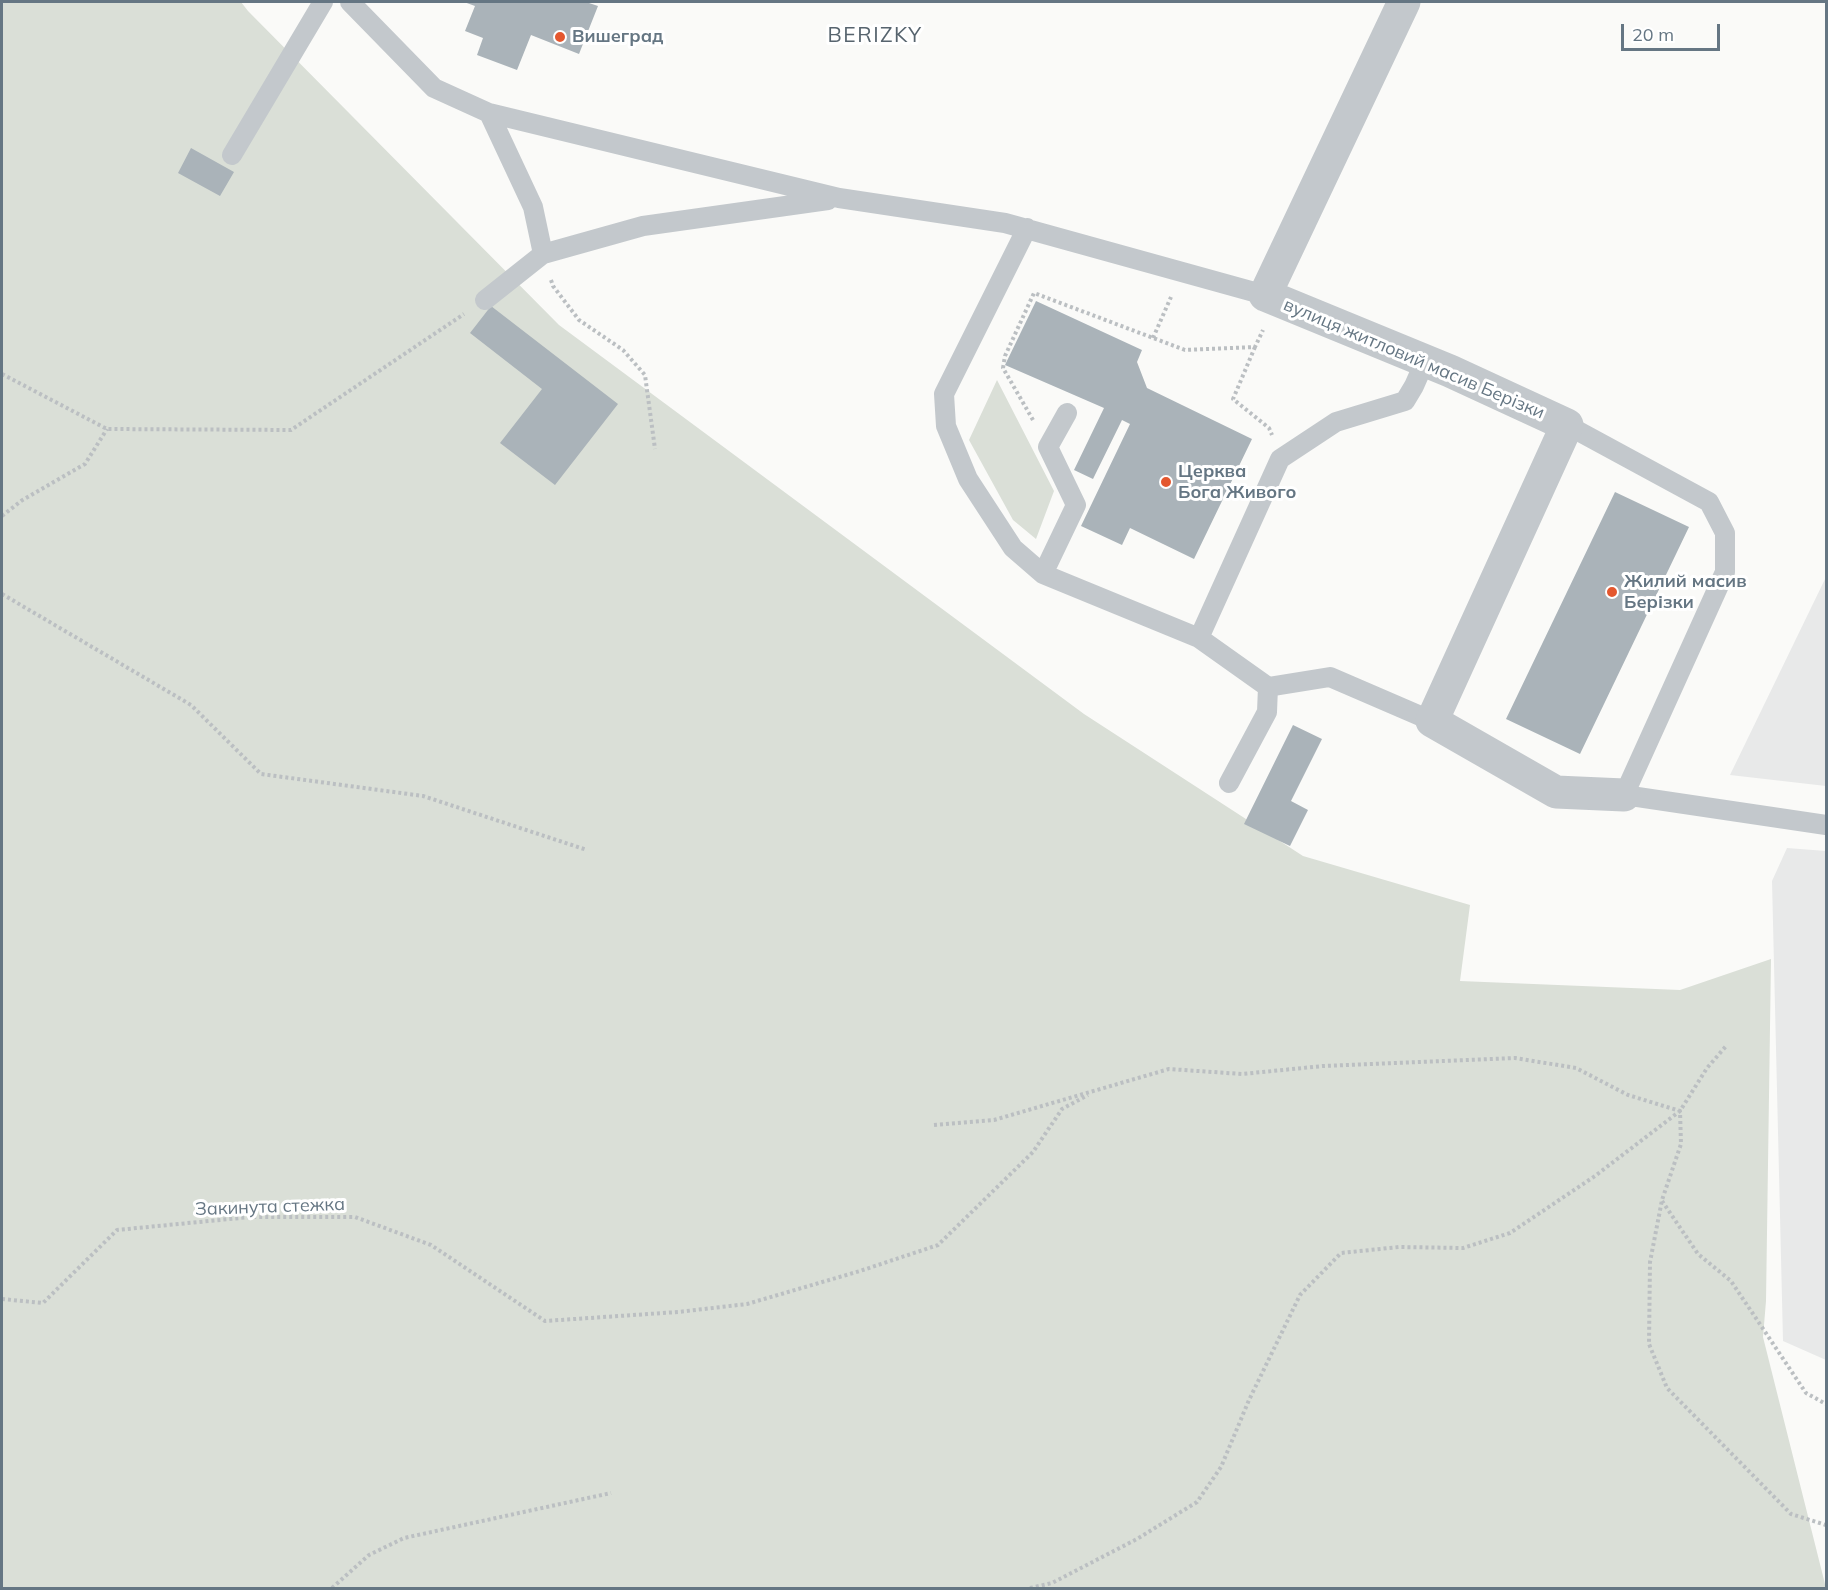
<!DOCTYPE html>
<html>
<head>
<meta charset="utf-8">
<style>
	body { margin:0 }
	#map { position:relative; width:1828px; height:1590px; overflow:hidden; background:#fafaf8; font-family:Mulish,sans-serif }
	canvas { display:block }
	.frame { position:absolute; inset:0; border:3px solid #657683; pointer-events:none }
	.scale { position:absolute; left:1621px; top:24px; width:99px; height:27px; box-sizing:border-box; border:3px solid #657683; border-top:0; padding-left:8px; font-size:18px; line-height:21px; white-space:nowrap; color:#657683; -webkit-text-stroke:4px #fff; paint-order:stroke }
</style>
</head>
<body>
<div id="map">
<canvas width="1828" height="1590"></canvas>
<div class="frame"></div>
<div class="scale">20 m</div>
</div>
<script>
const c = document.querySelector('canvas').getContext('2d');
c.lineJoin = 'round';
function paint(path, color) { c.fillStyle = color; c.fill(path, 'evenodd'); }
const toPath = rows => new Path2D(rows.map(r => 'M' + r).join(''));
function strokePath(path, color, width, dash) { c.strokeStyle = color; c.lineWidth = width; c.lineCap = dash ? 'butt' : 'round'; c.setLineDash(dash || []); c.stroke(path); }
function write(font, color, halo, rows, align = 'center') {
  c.font = font + ' Mulish,sans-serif'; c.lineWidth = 6; c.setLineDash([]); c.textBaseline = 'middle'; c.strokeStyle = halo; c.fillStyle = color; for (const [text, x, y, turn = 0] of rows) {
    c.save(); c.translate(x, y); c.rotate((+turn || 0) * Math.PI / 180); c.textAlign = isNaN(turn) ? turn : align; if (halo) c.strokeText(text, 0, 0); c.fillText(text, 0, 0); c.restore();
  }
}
const built = toPath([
	[1826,577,1826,786,1730,775],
	[1787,848,1826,851,1826,1360,1783,1341,1772,881]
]);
const green = toPath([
	[2,2,241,2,248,11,559,325,1084,714,1303,856,1470,905,1460,981,1680,990,1771,959,1766,1301,1763,1337,1826,1588,2,1588],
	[997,380,1054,491,1036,539,1013,520,969,440]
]);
const building = toPath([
	[464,2,586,2,598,6,579,54,531,35,517,70,477,55,483,38,465,31,475,6],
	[191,148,234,172,220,196,178,173],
	[1036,301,1142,350,1137,362,1147,388,1252,439,1194,559,1130,528,1122,545,1081,526,1130,424,1122,420,1093,479,1074,470,1104,408,1005,365],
	[491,306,618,404,555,485,500,443,542,389,470,333],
	[1615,492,1689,527,1580,754,1506,719],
	[1293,725,1322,739,1291,801,1308,810,1290,846,1244,824]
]);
const path = toPath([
	[551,280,553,286,579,320,623,350,645,375,655,449],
	[1153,338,1171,297],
	[1255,347,1233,399,1269,428,1272,435],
	[2,374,107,429,291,430,464,314],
	[1033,420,1003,368,1005,356,1034,293,1185,350,1255,347,1263,330],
	[2,516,21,501,85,464,107,429],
	[2,594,191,705,261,774,423,796,587,850],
	[934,1125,994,1120,1169,1069,1242,1074,1323,1066,1515,1058,1576,1068,1628,1095,1680,1111,1681,1144,1662,1200,1650,1262,1649,1344,1667,1388,1791,1514,1826,1525],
	[1662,1201,1698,1254,1731,1281,1806,1393,1826,1404],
	[2,1299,43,1303,117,1230,250,1217,355,1217,431,1245,545,1321,678,1312,747,1304,860,1271,938,1245,1033,1152,1062,1109,1088,1095],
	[332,1588,369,1555,404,1538,611,1493],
	[1030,1588,1052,1583,1137,1539,1197,1502,1221,1467,1249,1400,1300,1295,1341,1253,1399,1247,1463,1248,1510,1233,1595,1176,1680,1111,1707,1068,1727,1045]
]);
const service = toPath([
	[350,2,434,88,489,113,839,198,1005,223,1265,295],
	[489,113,533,207,543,254],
	[232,155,323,2],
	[1027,228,944,394,946,426,968,479,1013,548,1043,574,1199,638,1280,459,1336,422,1405,401,1414,386,1425,361],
	[485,300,543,254,643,226,828,200],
	[1567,425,1709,502,1725,533,1725,572,1624,795,1826,825],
	[1043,574,1076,505,1048,447,1067,413],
	[1199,638,1268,687,1330,677,1432,721],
	[1229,783,1267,712,1268,687]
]);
const minor = toPath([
	[1404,2,1265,295,1450,371,1567,425,1432,721,1556,792,1624,795]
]);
const markers = [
	[560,37,6,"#e4572e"],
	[1166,482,6,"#e4572e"],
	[1612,592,6,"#e4572e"]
];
const poiNames = [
	["Вишеград",572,37],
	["Церква",1178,472],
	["Бога Живого",1178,493],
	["Жилий масив",1624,582],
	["Берізки",1624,603]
];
const streetNames = [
	["вулиця житловий масив Берізки",1414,359,23],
	["Закинута стежка",270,1207,-2]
];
const quarterNames = [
	["BERIZKY",875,36]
];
paint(built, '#e8e9e9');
paint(green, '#dadfd7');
paint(building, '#aab3b9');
strokePath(path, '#bbbfc2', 4, [3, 3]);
strokePath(service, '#c3c8cc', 20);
strokePath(minor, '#c3c8cc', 33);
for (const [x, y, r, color] of markers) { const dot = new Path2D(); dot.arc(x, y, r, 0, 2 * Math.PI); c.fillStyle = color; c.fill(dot); strokePath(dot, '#fff', 2); }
write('bold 18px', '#657683', '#fff', poiNames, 'left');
write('18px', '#657683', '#fff', streetNames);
c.letterSpacing = '1.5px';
write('21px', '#57646e', '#fff', quarterNames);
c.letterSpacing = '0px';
</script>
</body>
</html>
